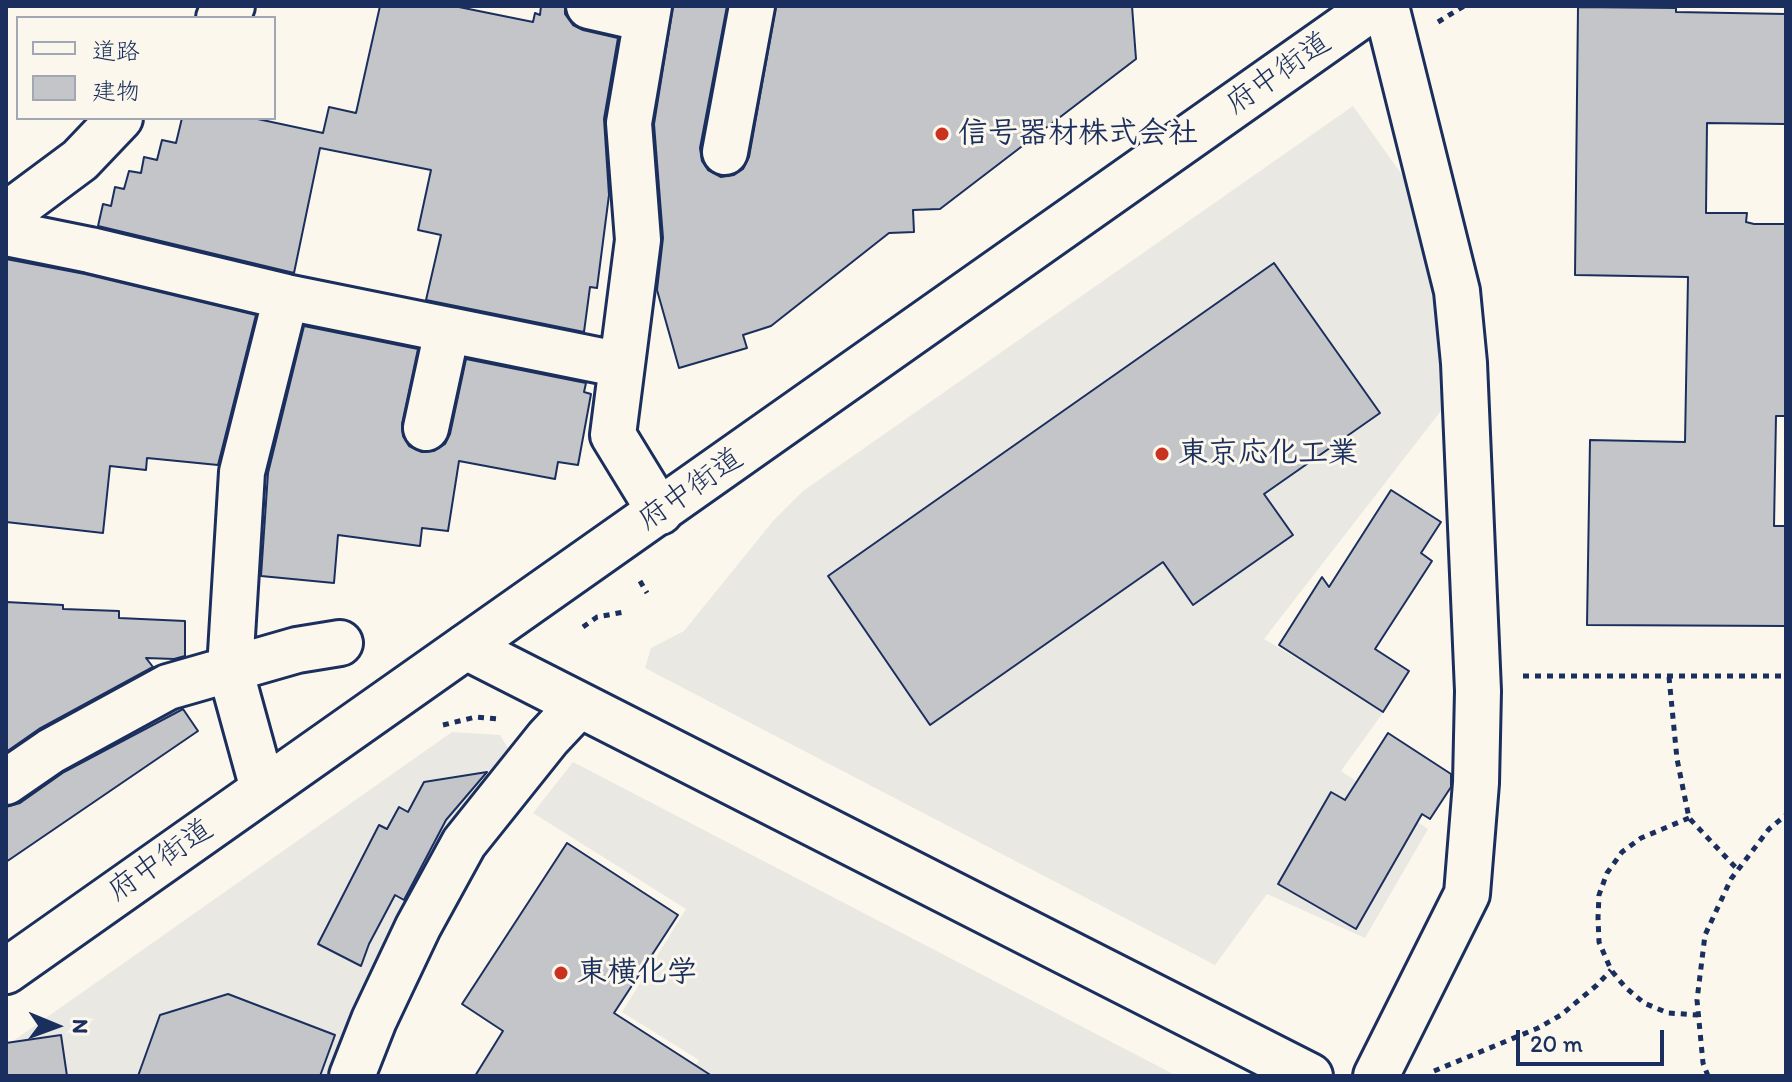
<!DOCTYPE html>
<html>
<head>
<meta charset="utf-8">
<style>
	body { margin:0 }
	#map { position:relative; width:1792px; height:1082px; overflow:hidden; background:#fbf7ec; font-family:Itim,"Klee One",sans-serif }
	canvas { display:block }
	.frame { position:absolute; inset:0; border:8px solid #1b2f5e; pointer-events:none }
	.legend { position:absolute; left:16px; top:16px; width:260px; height:104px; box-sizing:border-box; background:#fbf7ec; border:2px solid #a1a7b3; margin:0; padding:10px 14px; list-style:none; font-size:24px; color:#1b2f5e }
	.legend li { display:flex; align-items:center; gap:16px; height:40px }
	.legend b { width:40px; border:2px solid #a1a7b3 }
	.north { position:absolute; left:16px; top:986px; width:80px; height:80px; -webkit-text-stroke:6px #fbf7ec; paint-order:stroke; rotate:91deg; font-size:22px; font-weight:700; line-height:32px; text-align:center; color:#1b2f5e }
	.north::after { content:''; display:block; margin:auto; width:28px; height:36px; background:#1b2f5e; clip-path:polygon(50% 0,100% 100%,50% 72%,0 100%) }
	.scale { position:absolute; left:1516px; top:1030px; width:148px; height:36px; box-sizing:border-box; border:4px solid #1b2f5e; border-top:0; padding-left:10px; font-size:24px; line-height:28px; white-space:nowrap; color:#1b2f5e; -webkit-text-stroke:6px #fbf7ec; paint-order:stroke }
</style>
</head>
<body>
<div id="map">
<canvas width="1792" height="1082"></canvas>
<div class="frame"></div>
<ul class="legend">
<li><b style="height:10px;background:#fbf7ec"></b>道路</li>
<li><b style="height:22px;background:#c3c5c9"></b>建物</li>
</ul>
<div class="north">N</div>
<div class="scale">20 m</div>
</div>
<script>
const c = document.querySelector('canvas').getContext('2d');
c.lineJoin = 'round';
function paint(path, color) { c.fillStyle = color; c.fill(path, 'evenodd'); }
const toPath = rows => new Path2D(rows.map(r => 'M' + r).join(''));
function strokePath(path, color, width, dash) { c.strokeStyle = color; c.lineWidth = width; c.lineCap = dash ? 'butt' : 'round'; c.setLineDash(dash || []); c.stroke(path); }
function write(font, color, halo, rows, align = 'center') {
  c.font = font + ' Itim,"Klee One",sans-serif'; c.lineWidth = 6; c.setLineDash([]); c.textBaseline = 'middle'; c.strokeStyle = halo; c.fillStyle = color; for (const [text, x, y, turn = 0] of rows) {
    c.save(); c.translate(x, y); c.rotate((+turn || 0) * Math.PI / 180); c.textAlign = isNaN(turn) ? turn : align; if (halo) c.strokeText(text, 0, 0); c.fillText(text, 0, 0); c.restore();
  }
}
const built = toPath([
	[1353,106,1410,186,1438,306,1444,407,1264,639,1385,710,1341,771,1428,829,1365,938,1267,894,1215,965,645,668,651,648,684,631,773,521,803,491],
	[452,732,500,735,512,755,332,1076,6,1076,6,1046],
	[573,762,1177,1076,690,1076,699,1060,622,1012,686,909,533,813]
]);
const building = toPath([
	[380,6,454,6,533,22,535,13,540,15,541,6,565,6,565,14,573,25,583,30,618,38,604,119,609,195,597,288,590,287,584,332,426,300,441,235,418,230,431,170,320,148,294,273,98,226,103,204,111,206,115,187,124,189,129,171,141,173,144,157,157,160,162,140,176,143,182,118,253,118,323,133,329,107,356,113,380,6],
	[673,6,727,6,700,148,702,161,708,170,721,177,734,175,743,169,749,157,776,6,1132,6,1136,59,940,209,913,210,914,232,889,233,771,326,743,335,747,348,679,368,657,290,663,238,654,124,673,6],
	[1578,7,1676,8,1676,12,1786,14,1786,124,1707,123,1706,213,1747,213,1746,222,1754,224,1786,224,1786,416,1776,416,1774,526,1786,526,1786,626,1587,625,1590,440,1685,442,1688,277,1575,275,1578,7],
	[6,259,85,274,256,315,218,465,147,458,146,470,110,466,103,533,6,522,6,259],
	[1274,263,1380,413,1264,494,1293,535,1193,605,1163,562,930,725,828,576,1274,263],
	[304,326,418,349,402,424,403,436,409,446,422,452,434,451,445,444,450,434,466,359,586,383,584,392,591,394,578,465,558,462,555,479,459,461,448,531,422,528,420,546,338,535,334,583,261,576,268,473,304,326],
	[1391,490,1441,522,1421,553,1432,561,1375,649,1409,671,1383,712,1279,645,1322,577,1329,587,1391,490],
	[6,602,63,605,63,609,119,611,119,618,185,621,185,656,174,659,146,658,153,667,39,729,6,752,6,602],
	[183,709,198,731,6,862,6,807,20,803,64,772,183,709],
	[1388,733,1451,774,1451,787,1430,819,1422,814,1356,929,1278,884,1331,792,1345,800,1388,733],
	[487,772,446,820,404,900,395,895,369,944,361,966,318,944,379,825,387,829,399,807,408,812,424,782,487,772],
	[567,843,678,915,614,1013,712,1076,475,1076,503,1031,462,1004,567,843],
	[228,994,335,1035,320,1076,138,1076,160,1015,228,994],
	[61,1035,67,1076,6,1076,6,1043,61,1035]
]);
const path = toPath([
	[1438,22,1464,6],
	[640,581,647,593],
	[583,627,597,617,624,612],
	[1523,676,1786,676],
	[1669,677,1677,759,1689,818,1738,870],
	[443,725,476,717,500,719],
	[1689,818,1641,838,1622,852,1607,873,1599,895,1598,918,1599,942,1611,970,1625,987,1644,1003,1668,1013,1698,1015],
	[1434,1071,1538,1028,1561,1015,1597,985,1611,970],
	[1708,1076,1703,1063,1697,1000,1705,935,1731,879,1769,829,1786,815]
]);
const minor = toPath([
	[589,6,646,19],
	[649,6,629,123,638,240,613,435,660,512],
	[219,18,232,6],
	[725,152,752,6],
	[6,215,80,160,120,118],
	[6,233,90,250,286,297,622,365],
	[426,428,447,331],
	[466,647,1310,1076],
	[6,782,51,751,168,687,297,650,340,643],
	[263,789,230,669,242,472,286,297],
	[352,1076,374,1020,418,927,464,843,548,738,579,705],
	[1376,1076,1467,894,1476,783,1478,691,1464,363,1457,291,1386,6]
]);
const highway = toPath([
	[6,971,1375,6]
]);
const markers = [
	[942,134,8,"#c8321e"],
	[1162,454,8,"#c8321e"],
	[561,973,8,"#c8321e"]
];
const streetNames = [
	["府中街道",1279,74,-35],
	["府中街道",691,490,-35],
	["府中街道",161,861,-35]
];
const poiNames = [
	["信号器材株式会社",958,134],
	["東京応化工業",1178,454],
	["東横化学",577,973]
];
paint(built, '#eae8e2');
paint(building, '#c3c5c9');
strokePath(building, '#1b2f5e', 2);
strokePath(minor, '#1b2f5e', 50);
strokePath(highway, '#1b2f5e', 50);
strokePath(path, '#1b2f5e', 5, [6, 6]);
strokePath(minor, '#fbf7ec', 44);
strokePath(highway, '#fbf7ec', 44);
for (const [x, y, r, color] of markers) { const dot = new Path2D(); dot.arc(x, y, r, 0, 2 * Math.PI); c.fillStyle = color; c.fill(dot); strokePath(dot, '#fbf7ec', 3); }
write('30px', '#1b2f5e', '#fbf7ec', streetNames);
write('bold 30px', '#1b2f5e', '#fbf7ec', poiNames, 'left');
</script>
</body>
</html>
